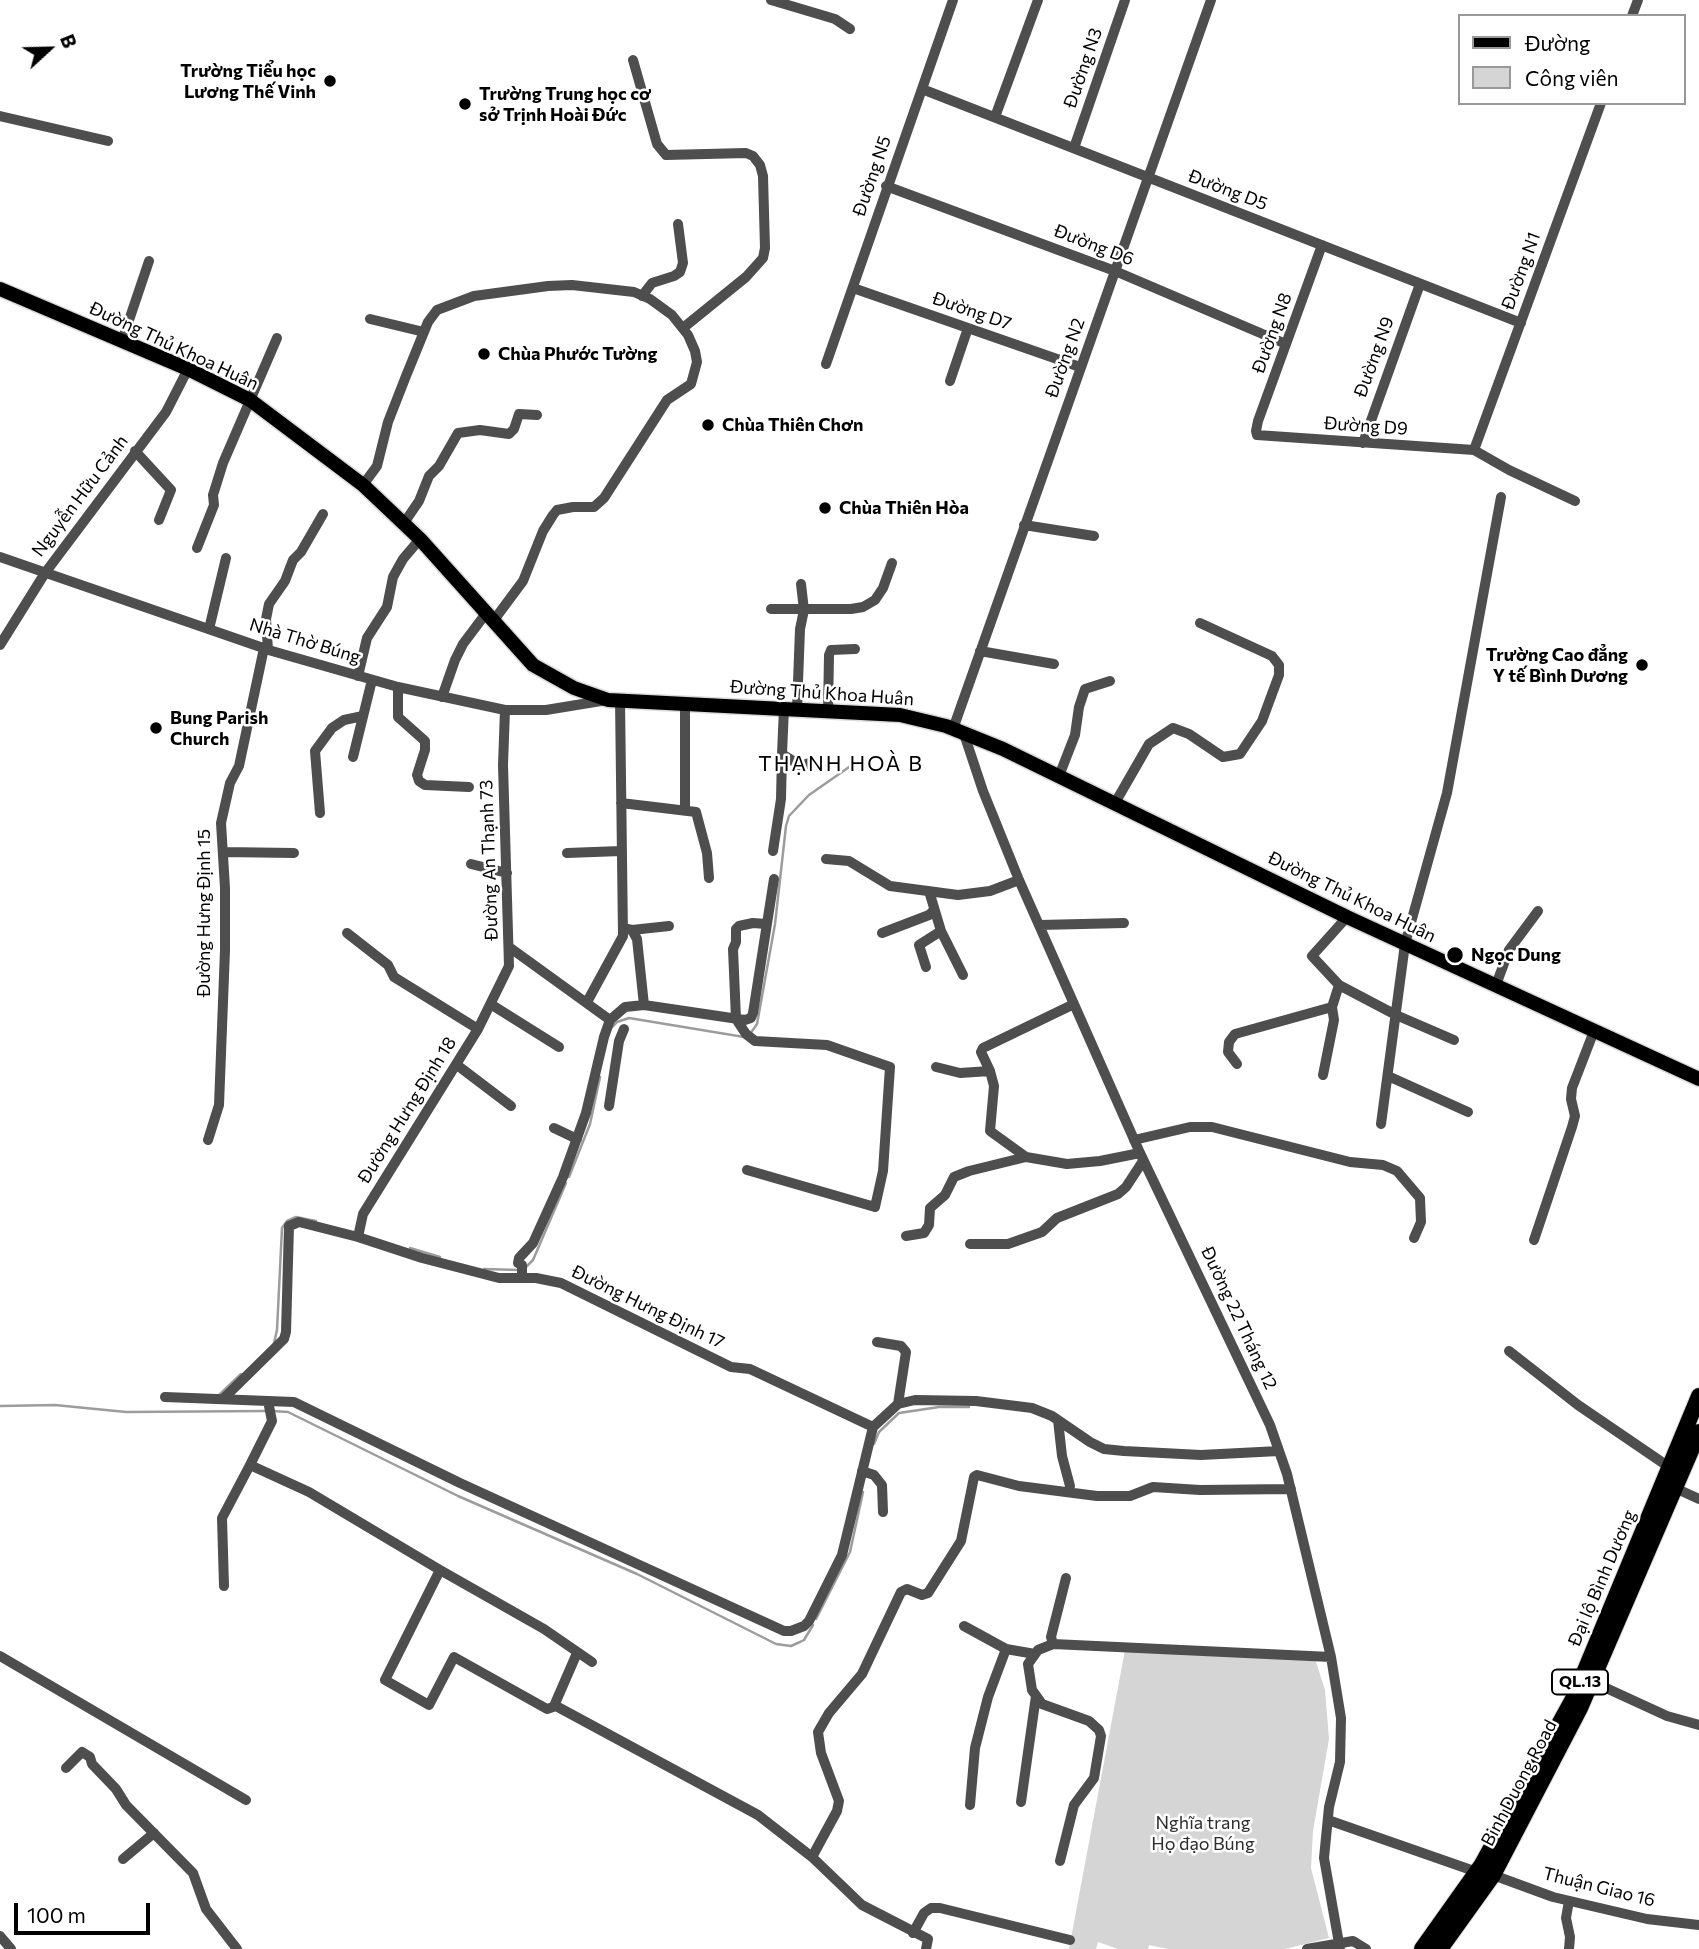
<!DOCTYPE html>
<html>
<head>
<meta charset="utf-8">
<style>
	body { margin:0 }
	#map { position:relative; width:1699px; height:1949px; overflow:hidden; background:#fff; font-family:Commissioner,sans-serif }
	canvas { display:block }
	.legend { position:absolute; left:1458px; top:14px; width:228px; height:91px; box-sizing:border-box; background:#fff; border:2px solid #999; margin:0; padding:9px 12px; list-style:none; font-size:21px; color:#000 }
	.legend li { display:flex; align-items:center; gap:14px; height:35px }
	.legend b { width:35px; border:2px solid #999 }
	.north { position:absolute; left:14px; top:14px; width:70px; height:70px; -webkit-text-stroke:5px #fff; paint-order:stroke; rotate:68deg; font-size:19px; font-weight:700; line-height:28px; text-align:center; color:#000 }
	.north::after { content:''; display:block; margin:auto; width:24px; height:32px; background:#000; clip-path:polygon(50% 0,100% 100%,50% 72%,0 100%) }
	.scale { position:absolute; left:14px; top:1903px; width:136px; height:32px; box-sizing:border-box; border:4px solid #000; border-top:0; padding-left:9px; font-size:21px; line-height:24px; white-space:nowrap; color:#000; -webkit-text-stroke:5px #fff; paint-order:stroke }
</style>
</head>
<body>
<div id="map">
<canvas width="1699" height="1949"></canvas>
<ul class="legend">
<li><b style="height:9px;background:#000"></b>Đường</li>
<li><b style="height:19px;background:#d5d5d5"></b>Công viên</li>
</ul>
<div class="north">B</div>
<div class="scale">100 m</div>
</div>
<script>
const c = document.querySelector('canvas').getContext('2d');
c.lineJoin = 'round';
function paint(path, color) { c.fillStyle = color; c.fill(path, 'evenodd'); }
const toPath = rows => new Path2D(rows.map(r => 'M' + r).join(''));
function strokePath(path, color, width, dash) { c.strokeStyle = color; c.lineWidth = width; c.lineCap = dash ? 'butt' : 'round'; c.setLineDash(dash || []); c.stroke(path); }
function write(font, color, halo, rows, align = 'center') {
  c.font = font + ' Commissioner,sans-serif'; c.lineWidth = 5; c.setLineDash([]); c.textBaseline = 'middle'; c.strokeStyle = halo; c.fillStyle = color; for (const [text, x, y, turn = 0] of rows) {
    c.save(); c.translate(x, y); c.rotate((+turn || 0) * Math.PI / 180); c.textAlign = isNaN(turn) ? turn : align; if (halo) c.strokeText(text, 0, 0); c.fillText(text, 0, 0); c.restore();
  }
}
const green = toPath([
	[1125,1650,1315,1659,1325,1690,1329,1739,1313,1831,1311,1868,1329,1938,1285,1949,1168,1949,1149,1945,1148,1949,1118,1949,1098,1942,1096,1949,1069,1949]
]);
const stream = toPath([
	[612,1027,617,1022,629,1018,744,1037],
	[750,1034,757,1024,775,924,786,826,789,816,809,795,852,765],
	[569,1177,590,1124,600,1077],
	[410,1248,440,1257],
	[525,1268,533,1260,566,1183],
	[484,1269,519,1270],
	[274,1343,277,1330,282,1228,287,1221,296,1217,316,1221],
	[218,1396,241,1374],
	[0,1406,55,1405,126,1412,267,1411],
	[273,1411,288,1412,458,1496,637,1574,776,1644,791,1646,800,1642,804,1640,813,1625],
	[874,1444,879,1432,899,1413,939,1407,969,1407],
	[816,1619,850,1552,863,1492]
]);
const minor = toPath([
	[771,0,835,19,850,29],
	[1632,16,1638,0],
	[633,60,657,144,666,155,746,153,753,156,760,165,763,176,765,248,763,258,746,277,683,328],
	[922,89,1521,323],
	[0,116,108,141],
	[995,117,1038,0],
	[1074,148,1125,0],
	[886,186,1115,271,1286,344],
	[1322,245,1258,421,1256,431,1257,435,1474,450,1509,470,1575,501],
	[853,288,1080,367],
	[642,296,652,283,674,276,680,272,683,263,678,224],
	[370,319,424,332],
	[122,341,149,261],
	[826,364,953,0],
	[950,381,968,328],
	[1363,443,1420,284],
	[1474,450,1601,103],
	[135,451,171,490,159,520],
	[363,485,377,466,388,422,406,376,428,322,437,310,474,296,548,286,572,285,634,292,650,299,672,315,688,335,695,351,697,362,691,384,667,400,604,498,594,507,573,507,557,510,553,515,543,531,523,581,494,620],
	[404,523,419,501,429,476,439,466,458,433,480,430,509,434,514,429,519,414,537,415],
	[1024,525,1094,536],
	[197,548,214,505,213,495,223,463,277,338],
	[0,557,272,651,398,687,505,710,546,710,607,700],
	[771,609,851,609,863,607,875,600,883,588,892,563],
	[209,629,226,558],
	[0,645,45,573,166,412,188,369],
	[268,650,266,619,269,604,285,581,293,560,301,552,323,514],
	[980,651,1054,664],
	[358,676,367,638,387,607,393,577,403,559,420,539],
	[398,687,398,717,425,741,425,750,417,775,419,781,425,785,469,787],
	[442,697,455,660,463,644,487,612],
	[784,708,782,754,801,766,812,762],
	[797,709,800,629,804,610,801,584],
	[828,711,829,655,831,650,855,649],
	[953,729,1211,0],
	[964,734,983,791,1019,880,1140,1153,1270,1425,1287,1474,1331,1657,1341,1718,1340,1762,1329,1807,1324,1858,1340,1949],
	[353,757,372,680],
	[1059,776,1075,735,1079,707,1085,689,1110,681],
	[621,803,696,812,707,853,709,878],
	[1115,803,1149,744,1173,728,1189,734,1223,757,1240,754,1262,721,1279,675,1279,665,1272,656,1200,623],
	[685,809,685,703],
	[320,813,315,751,332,728,344,720,363,716],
	[773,851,781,799,782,754],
	[223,852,294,853],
	[567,853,621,851],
	[826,859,849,861,890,886,958,895,990,891,1019,880],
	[471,864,507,873],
	[929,891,941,931,963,975],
	[1040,925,1124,923],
	[623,928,632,930,637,939,644,1005],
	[632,930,669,926],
	[347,933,388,965,394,977,478,1029],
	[882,933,929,915,933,911],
	[509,947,610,1020],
	[926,967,919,945,941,931],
	[1339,985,1396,1015,1454,1040],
	[1496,985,1509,950,1538,911],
	[587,1002,623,936,620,700],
	[1074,1004,983,1048,981,1052,990,1071,994,1086,990,1131,1026,1157,1067,1164,1100,1161,1140,1153],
	[492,1005,559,1047],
	[1237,1064,1228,1052,1229,1042,1235,1034,1332,1007,1339,985,1312,956,1347,917],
	[457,1065,511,1106],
	[936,1067,960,1073,990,1071],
	[1323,1075,1334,1020,1332,1007],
	[1388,1076,1468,1112],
	[609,1106,619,1041,624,1029],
	[1381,1124,1405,944,1447,793,1501,497],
	[554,1128,577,1139],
	[208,1140,219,1105,225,950,225,888,221,823,230,783,239,766,264,648],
	[1134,1140,1190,1127,1212,1127,1350,1162,1383,1165,1397,1171,1420,1198,1421,1222,1414,1238],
	[747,1170,875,1207,883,1171,890,1067,827,1045,755,1041,746,1034,736,1019,733,949,736,942,736,929,739,926,753,923,766,924],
	[906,1236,924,1233,929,1225,930,1208,945,1195,954,1177,969,1171,1026,1157],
	[358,1237,363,1214,478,1029,509,966,503,765,505,710],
	[1534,1240,1572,1127,1575,1116,1571,1099,1572,1088,1594,1031],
	[970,1244,1008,1244,1042,1232,1057,1218,1118,1194,1126,1187,1143,1161],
	[522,1278,522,1265,518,1263,519,1258,533,1243,563,1177,586,1113,604,1037,610,1020,625,1007,644,1005,745,1020,751,1018,753,1013,774,879],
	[877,1342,901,1346,906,1352,898,1404],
	[1509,1351,1578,1405,1669,1467],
	[165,1397,294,1402,460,1483,784,1631,791,1631,804,1626,809,1621,842,1555,873,1427,898,1404,915,1400,976,1401,1032,1408,1052,1416,1090,1442,1104,1449,1124,1451,1201,1455,1279,1451],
	[223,1399,284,1339,286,1332,289,1226,299,1222,358,1237,422,1258,499,1278,536,1278,561,1283,731,1367,750,1369,873,1427],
	[268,1401,272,1421,250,1465,309,1492,440,1570,544,1629,592,1662],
	[1058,1420,1062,1456,1070,1486],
	[862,1471,874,1475,882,1485,883,1512],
	[1675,1488,1699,1499],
	[440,1570,385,1680,429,1705,454,1657,547,1709,556,1706,758,1815,812,1857],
	[1066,1578,1051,1637,1053,1644,1331,1657],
	[224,1586,222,1518,250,1465],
	[964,1626,1006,1649],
	[1053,1644,1038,1650,1028,1664,1032,1690,1042,1704,1089,1721,1099,1730,1101,1736,1094,1778,1074,1805,1060,1861],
	[0,1656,246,1800],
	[1593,1682,1667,1716,1699,1725],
	[554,1706,577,1653],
	[66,1768,82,1752,90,1757,92,1764,116,1789,126,1805,193,1873,206,1909,237,1949],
	[1021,1802,1036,1696],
	[970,1805,975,1748,988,1697,1006,1649,1035,1654],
	[1328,1820,1477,1872],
	[123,1859,154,1833],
	[1493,1875,1553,1897,1647,1919,1699,1925],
	[913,1933,924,1913,931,1908,940,1908,1070,1940],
	[0,1936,11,1949],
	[926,1949,928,1939,862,1905,812,1857,837,1811,839,1801,821,1753,818,1732,829,1713,862,1674,901,1592,907,1589,922,1595,928,1593,961,1541,974,1477,977,1475,1019,1486,1097,1496,1130,1496,1153,1487,1200,1490,1291,1489],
	[1307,1949,1353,1941,1366,1949],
	[1569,1949,1570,1937,1566,1918,1569,1901]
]);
const major = toPath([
	[0,289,188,369,250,400,363,485,420,539,533,665,574,688,608,700,900,715,946,726,1003,749,1347,917,1699,1079]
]);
const highway = toPath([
	[1422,1949,1481,1866,1574,1697,1699,1396],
	[1440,1949,1493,1875,1580,1708,1699,1432]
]);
const markers = [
	[330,81,7,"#000"],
	[465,104,7,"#000"],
	[484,354,7,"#000"],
	[708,425,7,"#000"],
	[825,508,7,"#000"],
	[1642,665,7,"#000"],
	[156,728,7,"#000"],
	[1455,955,9,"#000"]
];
const shields = [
	[1580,1682,56]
];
const shieldNames = [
	["QL.13",1580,1682]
];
const streetNames = [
	["Đường N3",1083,68,-71],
	["Đường N5",872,176,-71],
	["Đường D5",1228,190,21],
	["Đường D6",1094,245,21],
	["Đường N1",1521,271,-70],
	["Đường D7",972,311,19],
	["Đường N8",1272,333,-70],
	["Đường Thủ Khoa Huân",174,346,25],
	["Đường N9",1374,357,-70],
	["Đường N2",1065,358,-70],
	["Đường D9",1366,426,4],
	["Nguyễn Hữu Cảnh",80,496,-53],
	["Nhà Thờ Búng",305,641,17],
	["Đường Thủ Khoa Huân",822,693,4],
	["Đường An Thạnh 73",489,860,-92],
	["Đường Thủ Khoa Huân",1352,897,26],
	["Đường Hưng Định 15",204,913,-90],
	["Đường Hưng Định 18",407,1110,-58],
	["Đường Hưng Định 17",648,1307,26],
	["Đường 22 Tháng 12",1239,1318,65],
	["Đại lộ Bình Dương",1602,1578,-67],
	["Binh Duong Road",1519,1783,-62],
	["Thuận Giao 16",1599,1887,14]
];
const poiNames = [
	["Trường Tiểu học",316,71,"right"],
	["Lương Thế Vinh",316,92,"right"],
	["Trường Trung học cơ",479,94],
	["sở Trịnh Hoài Đức",479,115],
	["Chùa Phước Tường",498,354],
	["Chùa Thiên Chơn",722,425],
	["Chùa Thiên Hòa",839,508],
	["Trường Cao đẳng",1628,655,"right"],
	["Y tế Bình Dương",1628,676,"right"],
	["Bung Parish",170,718],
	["Church",170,739],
	["Ngọc Dung",1471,955]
];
const parkNames = [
	["Nghĩa trang",1203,1823],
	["Họ đạo Búng",1203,1844]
];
const quarterNames = [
	["THẠNH HOÀ B",841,764]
];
paint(green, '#d5d5d5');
strokePath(stream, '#9c9c9c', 2.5);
strokePath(major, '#dbdbdb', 17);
strokePath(highway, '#dbdbdb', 18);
strokePath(minor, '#4e4e4e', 10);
strokePath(major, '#000', 14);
strokePath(highway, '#000', 16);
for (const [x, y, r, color] of markers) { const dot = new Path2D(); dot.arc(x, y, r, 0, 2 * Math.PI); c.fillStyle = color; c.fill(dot); strokePath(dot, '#fff', 2.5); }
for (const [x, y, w] of shields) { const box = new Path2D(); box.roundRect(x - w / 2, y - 12.5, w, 25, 5); c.fillStyle = '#fff'; c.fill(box); strokePath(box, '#000', 2); }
write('bold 16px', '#000', null, shieldNames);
write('18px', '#000', '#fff', streetNames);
write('bold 18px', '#000', '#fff', poiNames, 'left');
write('18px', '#2c2c2c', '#fff', parkNames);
c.letterSpacing = '2px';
write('21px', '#000', '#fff', quarterNames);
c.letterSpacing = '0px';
</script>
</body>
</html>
